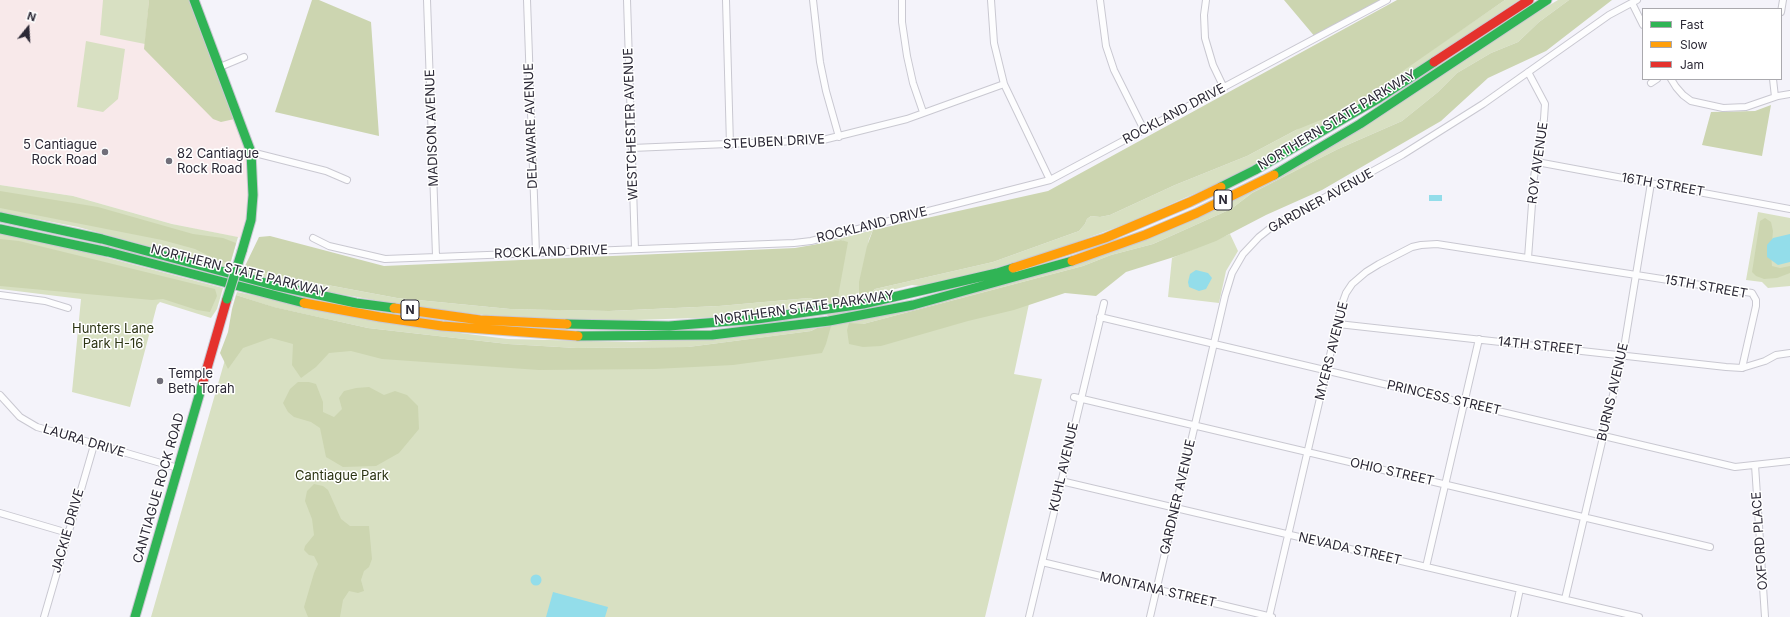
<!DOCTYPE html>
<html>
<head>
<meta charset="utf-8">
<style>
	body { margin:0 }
	#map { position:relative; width:1790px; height:617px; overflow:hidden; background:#f4f3fa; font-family:Inter,sans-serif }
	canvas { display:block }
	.legend { position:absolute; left:1642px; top:8px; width:140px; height:72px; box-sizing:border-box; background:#fff; border:1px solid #aaa9ae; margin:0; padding:5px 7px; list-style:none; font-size:12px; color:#2b2835 }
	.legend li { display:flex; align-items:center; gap:8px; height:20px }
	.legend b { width:20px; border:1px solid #aaa9ae }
	.north { position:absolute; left:8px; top:8px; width:40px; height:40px; -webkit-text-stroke:3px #fff; paint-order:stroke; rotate:18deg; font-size:11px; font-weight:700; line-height:16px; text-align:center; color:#2b2835 }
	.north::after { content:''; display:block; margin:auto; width:14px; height:18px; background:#2b2835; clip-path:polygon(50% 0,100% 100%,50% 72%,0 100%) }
</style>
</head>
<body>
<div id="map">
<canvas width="1790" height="617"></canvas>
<ul class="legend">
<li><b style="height:5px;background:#30b455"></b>Fast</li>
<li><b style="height:5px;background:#ff9f0a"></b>Slow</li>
<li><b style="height:5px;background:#e5322d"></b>Jam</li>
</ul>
<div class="north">N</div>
</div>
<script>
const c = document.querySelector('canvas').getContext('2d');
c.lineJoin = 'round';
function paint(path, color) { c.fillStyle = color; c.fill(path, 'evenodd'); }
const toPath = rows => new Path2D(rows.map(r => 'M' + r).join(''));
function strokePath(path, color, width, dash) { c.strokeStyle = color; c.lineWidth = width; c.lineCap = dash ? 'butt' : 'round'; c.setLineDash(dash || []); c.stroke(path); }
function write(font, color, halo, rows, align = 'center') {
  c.font = font + ' Inter,sans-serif'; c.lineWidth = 3; c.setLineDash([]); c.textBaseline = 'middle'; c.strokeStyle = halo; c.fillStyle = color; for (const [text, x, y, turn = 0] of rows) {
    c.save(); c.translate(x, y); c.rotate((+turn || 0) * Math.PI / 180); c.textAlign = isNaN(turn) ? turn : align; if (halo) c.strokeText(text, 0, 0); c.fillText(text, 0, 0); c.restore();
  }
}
const industrial = toPath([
	[0,0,194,0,251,152,253,195,246,239,172,224,73,196,0,185]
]);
const green = toPath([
	[103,0,149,0,145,44,100,35],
	[1505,0,1519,0,1389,87,1232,177,1126,224,1054,250,982,272,921,286,912,285,867,296,875,289,993,262,1079,231,1085,224,1087,219,1091,216,1100,217,1110,215,1175,185,1247,156,1296,130,1417,60],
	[1558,0,1569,0,1539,22,1518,42,1491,53,1457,73,1438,92,1402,121,1338,149,1252,193,1231,209,1153,244,1111,255,1083,266,863,324,853,324,850,336,1033,285,1014,374,1042,379,985,617,151,617,239,311,536,359,821,341,845,242,841,240,811,246,873,230,869,239,853,322,904,311,1182,224],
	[86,41,125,49,118,99,103,112,77,107],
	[0,185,73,196,172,224,238,237,229,268,78,227,0,212],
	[1758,212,1790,218,1790,286,1768,288,1762,282,1746,280],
	[0,234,51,243,223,288,217,309,211,318,160,302,157,305,130,407,72,392,81,299,0,289],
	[1230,234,1238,251,1226,271,1219,303,1168,297,1172,258],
	[245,266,251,270,290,278,397,298,510,309,609,311,719,306,809,298,830,303,726,317,605,321,484,315,402,305,312,289,243,272],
	[237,292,420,328,508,339,632,342,716,338,817,328,811,331,688,347,576,348,508,344,368,328,273,307,236,295]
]);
const forest = toPath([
	[149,0,195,0,239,118,221,122,213,119,144,49],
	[312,0,319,0,371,22,379,136,275,112],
	[1284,0,1387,0,1316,38],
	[1397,0,1505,0,1348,109,1296,130,1247,156,1175,185,1110,215,1100,217,1091,216,1087,219,1085,224,1079,231,993,262,875,289,867,296,859,297,859,282,867,246,873,230,1048,191],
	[1569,0,1612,0,1546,51,1488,78,1441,121,1322,190,1266,215,1216,241,1177,256,1126,272,1096,296,1065,293,1014,310,968,321,881,346,863,347,849,344,847,330,849,323,863,324,1083,266,1111,255,1153,244,1231,209,1252,193,1338,149,1402,121,1438,92,1457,73,1491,53,1518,42,1539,22],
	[1771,105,1762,156,1702,145,1711,112,1755,111],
	[0,191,98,207,193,234,223,238,236,243,230,264,213,258,195,249,162,240,0,208],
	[1765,218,1771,222,1773,231,1771,254,1772,266,1780,268,1790,266,1790,273,1777,278,1764,279,1756,276,1752,272,1760,221],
	[270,236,384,266,795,248,841,240,848,242,837,302,830,303,809,298,719,306,609,311,553,310,510,309,397,298,290,278,251,270,245,266,259,237],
	[0,239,19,241,215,289,217,296,210,312,197,310,163,299,152,300,0,286],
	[236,295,274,307,368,328,508,344,576,348,688,347,811,331,817,328,831,326,826,344,822,353,733,365,655,369,539,370,382,359,351,351,329,353,316,367,301,378,292,365,293,344,271,338,243,348,228,369,220,353,228,332,232,309],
	[298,382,309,382,316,384,323,402,323,412,334,417,342,409,339,398,344,391,356,388,369,387,384,395,395,391,407,395,418,406,419,429,399,453,376,466,343,467,326,457,320,428,311,422,294,417,288,412,283,403,290,389],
	[314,484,323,486,328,490,341,519,350,526,369,526,372,559,369,567,364,571,361,580,364,591,358,593,349,591,343,600,340,617,308,617,304,607,314,573,318,564,314,556,309,555,304,550,305,546,314,535,312,519,305,501,307,491]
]);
const water = toPath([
	[1429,195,1442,195,1442,201,1429,201],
	[1790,234,1790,262,1778,265,1767,257,1767,245,1773,238],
	[1196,270,1208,273,1212,278,1206,289,1199,291,1189,287,1188,282,1190,274],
	'530.5 580a5.5 5.5 0 1 1 11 0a5.5 5.5 0 1 1-11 0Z',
	[553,592,608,607,605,617,546,617]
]);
const street = toPath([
	[427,0,436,256],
	[527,0,536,253],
	[627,0,635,249],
	[726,0,730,145],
	[813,0,820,62,826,91,839,137],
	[902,0,902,22,907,56,913,83,923,112],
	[991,0,994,43,1004,84,1050,180],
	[1100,0,1106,46,1114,70,1144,130],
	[1206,0,1204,15,1205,38,1213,65,1224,88],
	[1632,3,1643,25],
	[1781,12,1783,0],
	[220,67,244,57],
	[1528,72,1545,104,1544,119,1534,177,1528,258],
	[1671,79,1676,87,1683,95,1691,101,1723,108,1746,107,1778,96,1790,94],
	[1773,79,1775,97],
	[1651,83,1657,79],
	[632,148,823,140,907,119,1004,84],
	[251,152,326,171,347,180],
	[1537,162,1790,209],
	[313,238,329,246,385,259,794,243,811,241,1050,180,1387,0],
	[0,295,45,301,68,308],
	[1100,317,1735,467,1790,461],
	[1338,324,1726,367,1742,368,1765,361,1776,355,1790,353],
	[0,395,20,417,37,427,178,468],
	[1074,397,1710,547],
	[1755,465,1765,617],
	[1061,481,1639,617],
	[0,513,68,533],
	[1042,562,1272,617],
	[1426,567,1479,339],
	[1565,599,1624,348,1651,183],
	[44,617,94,445],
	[1029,617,1104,303],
	[1150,617,1225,296,1232,273,1243,254,1259,237,1273,226,1402,155,1483,104,1609,15,1637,0],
	[1269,617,1342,304,1346,293,1352,284,1366,272,1379,264,1412,247,1421,245,1437,244,1752,293,1756,300,1756,306,1742,368],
	[1514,617,1520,589]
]);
const fast = toPath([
	[194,0,251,152,253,195,251,220,242,251],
	[1274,175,1360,124,1547,0],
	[1221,187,1255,170,1379,98,1434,62],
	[0,217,102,239,273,285,356,303,394,308],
	[0,229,108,252,304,303],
	[567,324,669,326,757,319,863,304,997,273,1013,268],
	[578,336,712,335,829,321,913,305,1072,261],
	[135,617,203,382]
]);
const slow = toPath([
	[1072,261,1145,235,1197,213,1274,175],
	[1013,268,1105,238,1190,202,1221,187],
	[304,303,380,317,442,326,578,336],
	[394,308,480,320,567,324]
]);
const jam = toPath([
	[1434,62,1529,0],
	[203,382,227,299]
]);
const fastBridge = toPath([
	[227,299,242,251]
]);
const markers = [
	[105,152,4,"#716f7a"],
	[169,161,4,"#716f7a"],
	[160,381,4,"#716f7a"]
];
const shields = [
	[1223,200,18],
	[410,310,18]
];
const shieldNames = [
	["N",1223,200],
	["N",410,310]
];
const streetNames = [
	["ROCKLAND DRIVE",1174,114,-28],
	["NORTHERN STATE PARKWAY",1337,120,-31],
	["WESTCHESTER AVENUE",631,124,-92],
	["DELAWARE AVENUE",531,126,-92],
	["MADISON AVENUE",432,128,-92],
	["STEUBEN DRIVE",774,142,-3],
	["ROY AVENUE",1538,163,-82],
	["16TH STREET",1663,185,10],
	["GARDNER AVENUE",1321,201,-29],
	["ROCKLAND DRIVE",872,225,-14],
	["ROCKLAND DRIVE",551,252,-2],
	["NORTHERN STATE PARKWAY",239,271,14],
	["15TH STREET",1706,287,10],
	["NORTHERN STATE PARKWAY",804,308,-8],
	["14TH STREET",1540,346,6],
	["MYERS AVENUE",1332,351,-76],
	["BURNS AVENUE",1613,392,-77],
	["PRINCESS STREET",1444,398,13],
	["LAURA DRIVE",84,441,17],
	["KUHL AVENUE",1064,467,-77],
	["OHIO STREET",1392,472,13],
	["CANTIAGUE ROCK ROAD",159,488,-74],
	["GARDNER AVENUE",1178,497,-77],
	["JACKIE DRIVE",68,531,-74],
	["OXFORD PLACE",1760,541,-94],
	["NEVADA STREET",1350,549,13],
	["MONTANA STREET",1158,590,13]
];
const poiNames = [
	["5 Cantiague",97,145,"right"],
	["Rock Road",97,160,"right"],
	["82 Cantiague",177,154],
	["Rock Road",177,169],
	["Temple",168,374],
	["Beth Torah",168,389]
];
const parkNames = [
	["Hunters Lane",113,329],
	["Park H-16",113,344],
	["Cantiague Park",342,476]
];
paint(industrial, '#f8e9ea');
paint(green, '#d8e0c2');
paint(forest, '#ccd5b0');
paint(water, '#93ddea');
strokePath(street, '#c9c8d1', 8);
strokePath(fast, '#c9c8d1', 11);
strokePath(slow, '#c9c8d1', 11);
strokePath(jam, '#c9c8d1', 11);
strokePath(street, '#fdfdfe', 6);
strokePath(fast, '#30b455', 9);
strokePath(slow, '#ff9f0a', 9);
strokePath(jam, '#e5322d', 9);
strokePath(fastBridge, '#c9c8d1', 11, []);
strokePath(fastBridge, '#30b455', 9);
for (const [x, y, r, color] of markers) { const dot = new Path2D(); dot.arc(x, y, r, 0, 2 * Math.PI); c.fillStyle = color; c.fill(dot); strokePath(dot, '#fff', 1.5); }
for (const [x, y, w] of shields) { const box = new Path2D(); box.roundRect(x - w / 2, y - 10, w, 20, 3); c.fillStyle = '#fff'; c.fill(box); strokePath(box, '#2b2835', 1); }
write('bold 12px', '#2b2835', null, shieldNames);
write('13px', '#2b2835', '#fff', streetNames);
write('13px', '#2b2835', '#fff', poiNames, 'left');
write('13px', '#2c3413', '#fff', parkNames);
</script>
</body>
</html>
